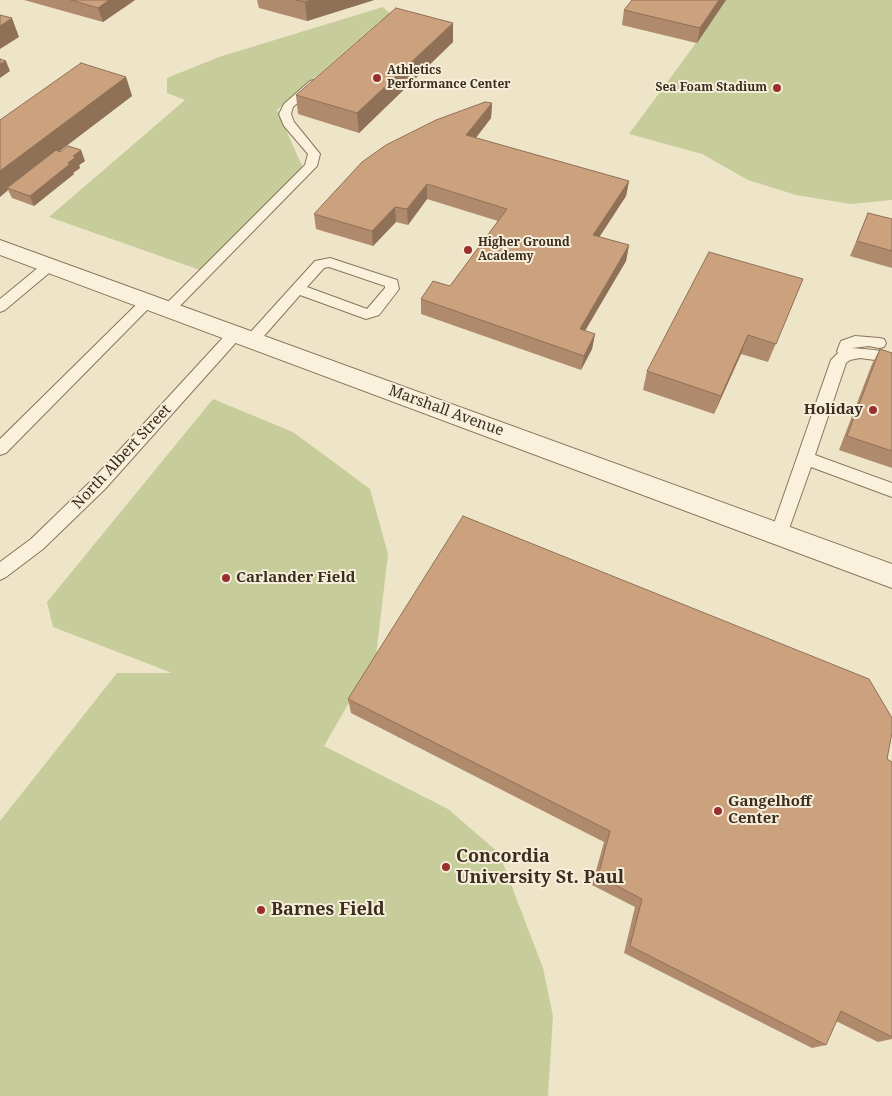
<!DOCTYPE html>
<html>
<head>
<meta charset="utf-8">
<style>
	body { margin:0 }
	canvas { display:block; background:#eee4c8 }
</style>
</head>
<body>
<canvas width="892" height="1096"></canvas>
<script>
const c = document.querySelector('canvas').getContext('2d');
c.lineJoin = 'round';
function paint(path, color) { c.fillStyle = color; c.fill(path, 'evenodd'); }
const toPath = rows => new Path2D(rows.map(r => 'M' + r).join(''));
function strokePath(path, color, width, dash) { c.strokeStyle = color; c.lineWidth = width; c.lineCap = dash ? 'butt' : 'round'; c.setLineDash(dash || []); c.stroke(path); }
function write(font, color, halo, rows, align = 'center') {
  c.font = font + ' "Noto Serif",serif'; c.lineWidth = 4; c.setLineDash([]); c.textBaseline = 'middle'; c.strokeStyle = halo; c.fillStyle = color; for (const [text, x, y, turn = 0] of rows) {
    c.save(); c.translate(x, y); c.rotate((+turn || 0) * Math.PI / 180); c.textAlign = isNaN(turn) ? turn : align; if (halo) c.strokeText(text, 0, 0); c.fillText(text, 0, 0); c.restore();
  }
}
const green = toPath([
	[641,0,892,0,892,200,850,204,796,195,748,180,702,154,629,134,696,43,622,25],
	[383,7,393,16,380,21,277,110,303,168,200,270,49,217,185,100,167,93,167,78,219,57],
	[213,399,293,432,370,489,388,554,376,656,324,746,448,809,499,853,543,968,553,1016,548,1096,0,1096,0,821,117,673,172,673,53,627,47,602]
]);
const service = toPath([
	[314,80,320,83,293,107,291,114,294,122,320,154,317,166,174,312,164,312,162,309,164,306,305,165,308,154,284,126,279,114,284,104,310,81,314,80],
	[330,258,397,280,399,289,379,315,366,319,300,295,257,344,252,345,247,344,245,340,247,336,315,261,330,258],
	[329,267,385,286,385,288,367,309,307,287,324,268,329,267],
	[50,261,55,262,57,265,55,268,5,310,0,312,0,299,45,262,50,261],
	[148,296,153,298,155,301,153,304,6,453,0,455,0,439,143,298,148,296],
	[235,329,240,330,242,334,240,338,105,489,43,549,6,577,0,580,0,562,31,539,93,479,230,330,235,329],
	[855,336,879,338,884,339,886,343,884,347,879,348,869,346,852,348,875,350,880,351,882,355,880,359,875,360,860,358,850,360,846,363,815,455,892,483,892,497,811,467,785,540,779,542,773,540,770,535,831,360,838,353,837,351,841,341,855,336]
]);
const tertiary = toPath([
	[0,240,892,564,892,588,0,255,0,240]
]);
const wall = toPath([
	[24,0,135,0,103,22],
	[257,0,374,0,307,21,259,8],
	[726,0,697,43,622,25,624,10],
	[453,23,453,42,359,133,298,114,296,95],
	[126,77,132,96,59,151,85,161,79,165,80,168,73,173,74,174,34,206,12,198,8,190,0,197,0,120],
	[492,103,491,118,476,138,629,181,626,196,599,237,629,245,626,261,585,331,595,334,592,349,581,370,421,314,421,299,450,286,498,221,427,199,408,225,396,222,373,246,316,229,314,214],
	[868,213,892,219,892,268,850,256],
	[803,279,768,362,741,354,714,414,643,390,647,371],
	[880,349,892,353,892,468,839,450,872,364],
	[348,699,887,759,892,762,892,1039,878,1042,836,1021,826,1045,812,1048,624,953,635,907,592,885,604,842,351,713]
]);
const shadedWall = toPath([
	[109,0,135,0,103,22,98,8],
	[312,0,374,0,307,21,305,2],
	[719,0,726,0,697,43,700,28],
	[12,18,19,37,0,49,0,26],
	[453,23,453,42,359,133,357,113],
	[6,61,10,71,0,78,0,64],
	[126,77,132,96,10,189,7,188,8,190,0,197,0,171],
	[492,103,491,118,466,150,466,135],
	[81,150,85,161,79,165,80,168,73,173,74,174,34,206,30,196,68,163,73,156],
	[629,181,626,196,591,250,593,235],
	[427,184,427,199,408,225,407,209],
	[395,207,396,222,373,246,372,231],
	[629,245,626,261,577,344,580,329],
	[595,334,592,349,581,370,584,356],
	[748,335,741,354,714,414,721,396]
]);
const building = toPath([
	[71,0,109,0,98,8,71,0],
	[296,0,312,0,305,2,296,0],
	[632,0,719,0,700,28,624,10,632,0],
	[396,8,453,23,357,113,296,95,396,8],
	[0,15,12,18,0,26,0,15],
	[0,59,6,61,0,64,0,59],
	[81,63,126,77,0,171,0,120,81,63],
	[485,102,492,103,466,135,629,181,593,235,629,245,580,329,595,334,584,356,421,299,433,281,450,286,507,209,427,184,407,209,395,207,372,231,314,214,362,162,386,145,436,120,485,102],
	[68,146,81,150,73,156,76,157,68,163,70,164,30,196,7,188,56,150,60,152,68,146],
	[868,213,892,219,892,251,857,241,868,213],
	[709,252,803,279,776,344,748,335,721,396,647,371,709,252],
	[880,349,892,353,892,451,847,436,880,349],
	[463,516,869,679,892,718,892,733,887,759,892,762,892,1037,841,1011,826,1045,630,946,642,899,598,876,610,831,348,699,463,516]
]);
const markers = [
	[377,78,5,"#99302d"],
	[777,88,5,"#99302d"],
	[468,250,5,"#99302d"],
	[873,410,5,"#99302d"],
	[226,578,5,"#99302d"],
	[718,811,5,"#99302d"],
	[446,867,5,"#99302d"],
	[261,910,5,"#99302d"]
];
const farPoinames = [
	["Athletics",387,71],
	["Performance Center",387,85],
	["Sea Foam Stadium",767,88,"right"],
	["Higher Ground",478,243],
	["Academy",478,257]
];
const poiNames = [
	["Holiday",863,410,"right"],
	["Carlander Field",236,578],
	["Gangelhoff",728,802],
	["Center",728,819]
];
const streetNames = [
	["Marshall Avenue",446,411,20],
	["North Albert Street",122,457,-47]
];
const nearPoinames = [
	["Concordia",456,857],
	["University St. Paul",456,878],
	["Barnes Field",271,910]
];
paint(green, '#c6cd9b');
strokePath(service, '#8a765d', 2);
strokePath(tertiary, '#8a765d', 2);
paint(service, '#f9f1db');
paint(tertiary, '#f9f1db');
paint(wall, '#af8a6c');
paint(shadedWall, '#8f7158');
paint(building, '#cca17e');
strokePath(building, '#8f7158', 1);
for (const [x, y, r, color] of markers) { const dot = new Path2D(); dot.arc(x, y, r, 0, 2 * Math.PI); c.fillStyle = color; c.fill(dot); strokePath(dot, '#f6eed8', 2); }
write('bold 12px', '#3b2e20', '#f6eed8', farPoinames, 'left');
write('bold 15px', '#3b2e20', '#f6eed8', poiNames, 'left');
write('15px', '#3b2e20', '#f6eed8', streetNames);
write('bold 18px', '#3b2e20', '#f6eed8', nearPoinames, 'left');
</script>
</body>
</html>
